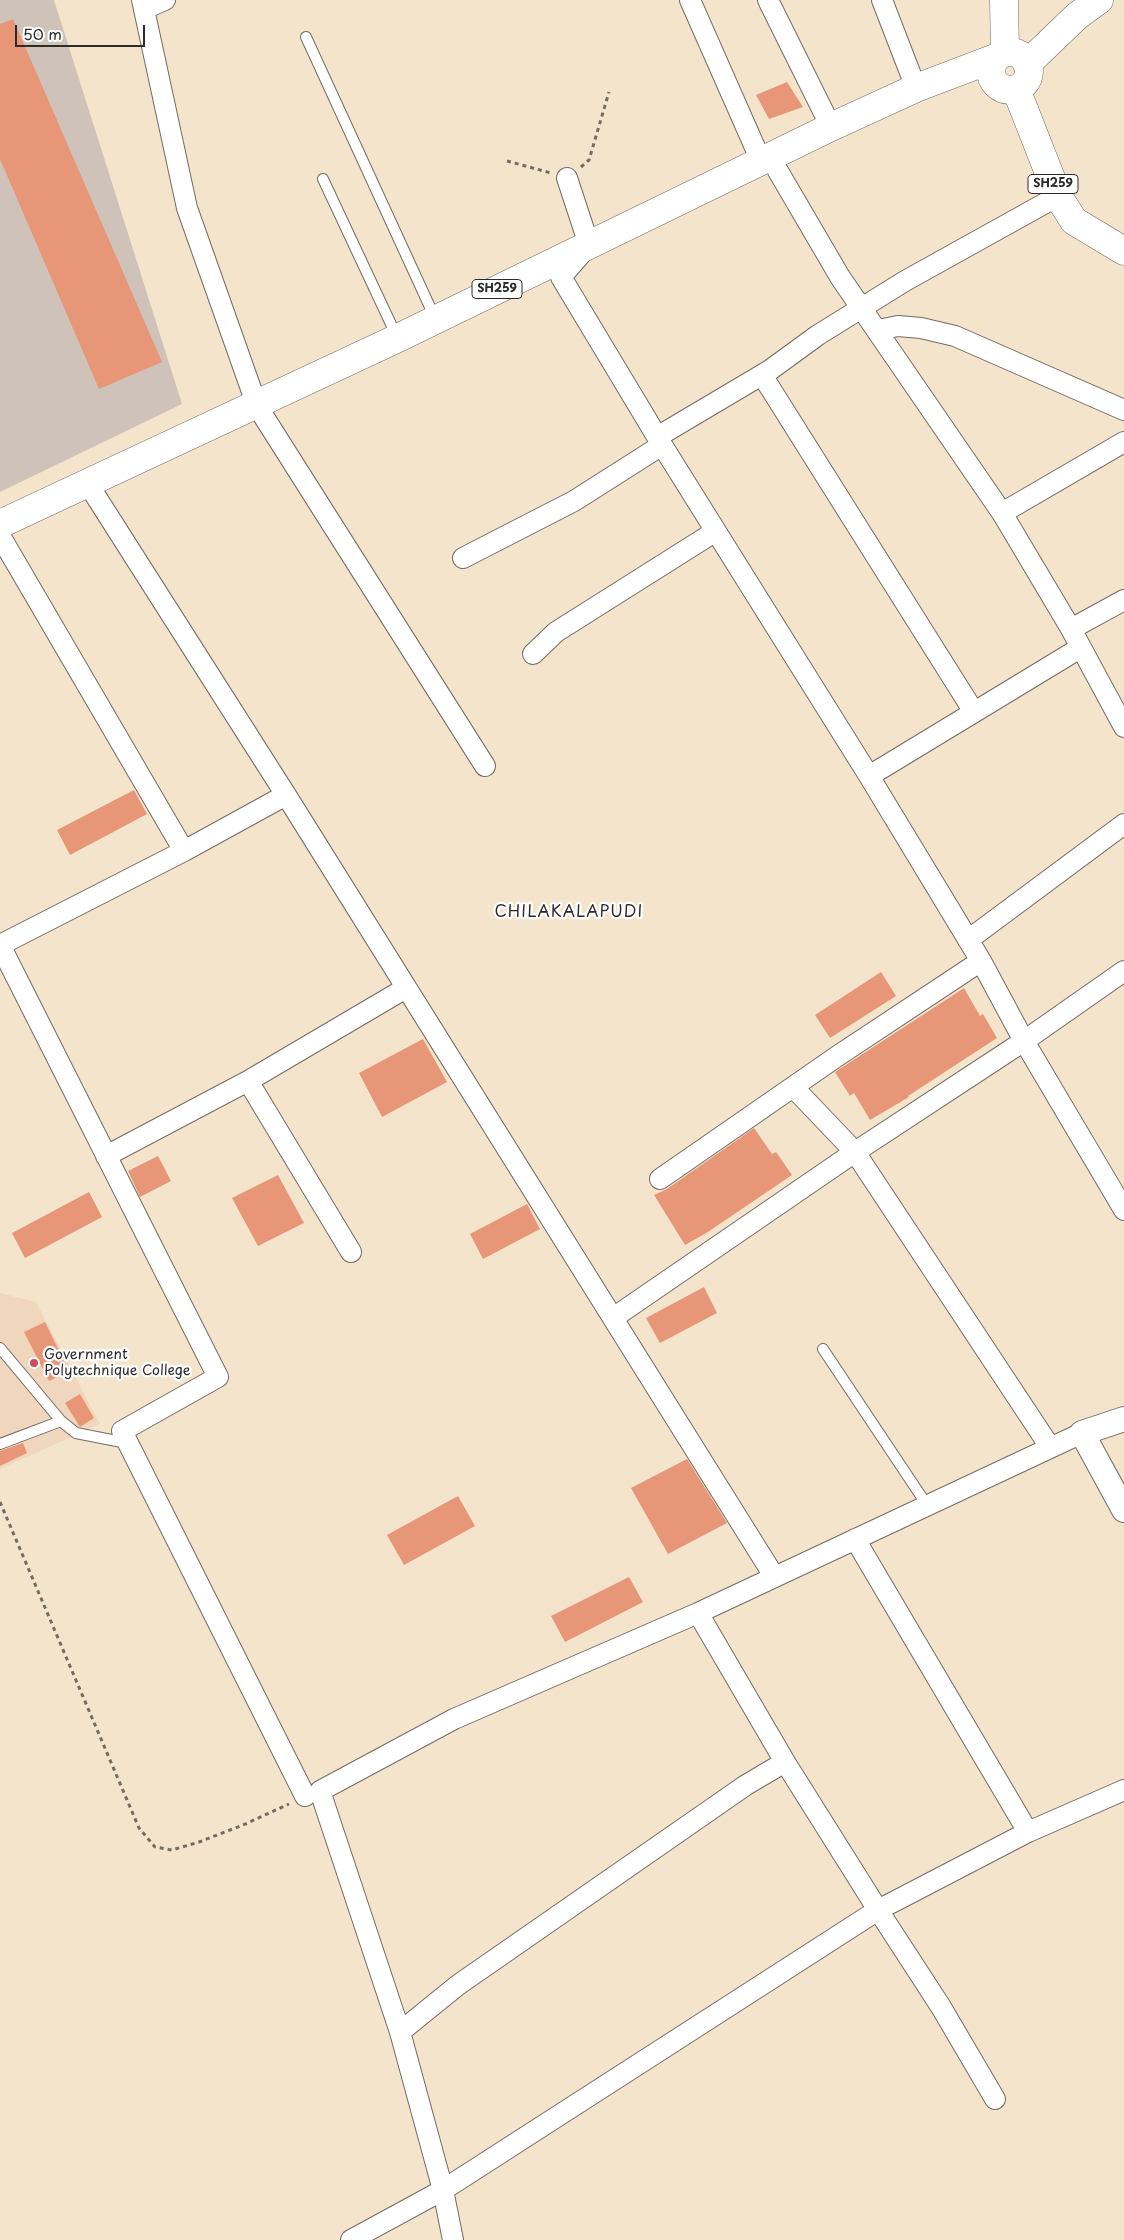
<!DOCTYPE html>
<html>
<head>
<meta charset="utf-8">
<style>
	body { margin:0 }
	#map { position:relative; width:1124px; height:2240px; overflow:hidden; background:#f5e4cc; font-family:"Playpen Sans",sans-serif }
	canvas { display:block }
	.scale { position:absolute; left:15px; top:25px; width:130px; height:22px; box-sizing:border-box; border:2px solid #2b2b2b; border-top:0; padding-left:6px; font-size:15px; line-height:18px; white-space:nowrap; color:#2b2b2b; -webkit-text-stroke:4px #fff; paint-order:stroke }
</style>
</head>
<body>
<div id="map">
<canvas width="1124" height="2240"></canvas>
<div class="scale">50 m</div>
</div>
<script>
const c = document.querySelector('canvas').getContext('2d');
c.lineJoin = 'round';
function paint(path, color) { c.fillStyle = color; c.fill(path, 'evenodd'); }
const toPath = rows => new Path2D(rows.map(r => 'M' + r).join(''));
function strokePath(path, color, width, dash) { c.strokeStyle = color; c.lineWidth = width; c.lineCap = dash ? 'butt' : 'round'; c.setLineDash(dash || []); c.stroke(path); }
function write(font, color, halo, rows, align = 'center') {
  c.font = font + ' "Playpen Sans",sans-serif'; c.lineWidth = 4.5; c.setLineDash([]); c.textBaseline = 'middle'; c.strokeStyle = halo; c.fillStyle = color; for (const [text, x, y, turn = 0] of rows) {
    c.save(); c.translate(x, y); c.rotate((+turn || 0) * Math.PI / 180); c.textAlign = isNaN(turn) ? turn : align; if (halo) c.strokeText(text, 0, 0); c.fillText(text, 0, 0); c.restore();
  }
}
const built = toPath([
	[0,1293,36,1302,100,1424,0,1469]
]);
const industrial = toPath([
	[0,0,54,0,182,404,0,492]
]);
const building = toPath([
	[13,19,162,362,99,389,0,159,0,24],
	[787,82,803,107,769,119,756,95],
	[134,790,147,814,70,855,57,830],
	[881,972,896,996,830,1038,815,1015],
	[964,988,980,1016,983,1014,997,1038,908,1096,909,1097,870,1120,854,1093,850,1096,835,1072],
	[423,1039,447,1082,382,1117,359,1073],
	[754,1128,772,1154,776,1152,792,1175,708,1232,685,1245,654,1195,667,1189],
	[158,1156,171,1181,140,1197,128,1171],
	[278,1175,304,1223,258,1246,232,1198],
	[89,1192,102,1217,25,1258,12,1233],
	[527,1204,540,1229,483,1259,470,1234],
	[704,1287,717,1313,660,1343,646,1318],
	[45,1322,69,1371,49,1381,24,1332],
	[80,1394,94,1418,80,1427,65,1403],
	[23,1443,27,1453,0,1466,0,1451],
	[687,1459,727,1523,668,1554,631,1488],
	[458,1496,475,1526,404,1565,387,1535],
	[629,1577,643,1602,565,1642,551,1616]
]);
const path = toPath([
	[507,161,551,173],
	[581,167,589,160,609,92],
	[0,1502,139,1828,155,1847,172,1850,199,1842,243,1825,289,1804]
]);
const service = toPath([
	[306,37,435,318],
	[323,179,397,337],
	[0,1348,61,1421],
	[823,1349,927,1505],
	[0,1444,61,1421,76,1433,127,1443]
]);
const minor = toPath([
	[142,0,187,208,256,403],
	[690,0,761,161],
	[768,0,831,127],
	[882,0,916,88],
	[144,9,165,0],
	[778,171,840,277,1002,513,1071,629,1124,727],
	[567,178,589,245,561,277,662,445,869,776,981,961,1024,1041,1124,1210],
	[878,330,898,326,921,328,955,336,1124,410],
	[762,375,974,712],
	[264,417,485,766],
	[657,437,770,370,818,335,905,281,1058,196],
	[95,495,286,795,774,1576],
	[1002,513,1124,442],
	[2,539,184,851],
	[463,558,574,501,662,445],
	[1071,629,1124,600],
	[533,654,556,632,716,531],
	[869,776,1080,648],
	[968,940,1124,824],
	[0,945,218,1377,122,1431,305,1796],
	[0,945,184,851,286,795],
	[248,1081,351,1252],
	[793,1087,855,1152,1050,1447],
	[106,1156,248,1081,406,988],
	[660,1179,839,1055,981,961],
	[613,1318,855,1152,1024,1041,1124,971],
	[855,1539,1028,1832],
	[698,1613,785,1762,878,1910,941,2007,995,2099],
	[400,2032,458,1985,746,1785,785,1762],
	[351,2240,443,2190,878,1910,1028,1832,1124,1790],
	[453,2240,443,2190,400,2032,320,1791,454,1719,698,1613,1082,1433]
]);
const tertiary = toPath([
	[1124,1419,1082,1433,1124,1510]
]);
const secondary = toPath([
	[1004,0,1005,52],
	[1027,64,1077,16,1099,0]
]);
const primary = toPath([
	'991 71a19 19 0 1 1 38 0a19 19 0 1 1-38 0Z',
	[1016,89,1058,196,1074,221,1124,251],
	[0,524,398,338,831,127,916,88,995,58]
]);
const markers = [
	[34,1363,5,"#d1495b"]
];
const shields = [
	[1053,184,50],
	[497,289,50]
];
const shieldNames = [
	["SH259",1053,184],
	["SH259",497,289]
];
const poiNames = [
	["Government",44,1355],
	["Polytechnique College",44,1371]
];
const quarterNames = [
	["CHILAKALAPUDI",569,913]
];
paint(built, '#f0d6bc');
paint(industrial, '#cec2b9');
paint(building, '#e79677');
strokePath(service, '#726c63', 12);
strokePath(minor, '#726c63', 22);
strokePath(tertiary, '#726c63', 26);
strokePath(secondary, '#726c63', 29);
strokePath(primary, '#726c63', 29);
strokePath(path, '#726c63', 3, [4, 4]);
strokePath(service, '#fff', 10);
strokePath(minor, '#fff', 20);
strokePath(tertiary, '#fff', 24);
strokePath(secondary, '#fff', 28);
strokePath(primary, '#fff', 28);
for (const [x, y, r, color] of markers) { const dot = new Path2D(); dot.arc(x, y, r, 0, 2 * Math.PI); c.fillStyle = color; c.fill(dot); strokePath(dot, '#fff', 2); }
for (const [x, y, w] of shields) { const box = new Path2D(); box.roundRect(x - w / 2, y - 9.5, w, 19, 4); c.fillStyle = '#fff'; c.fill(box); strokePath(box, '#2b2b2b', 1); }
write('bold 12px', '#2b2b2b', null, shieldNames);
write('14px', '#2b2b2b', '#fff', poiNames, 'left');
c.letterSpacing = '1px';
write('16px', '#2b2b2b', '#fff', quarterNames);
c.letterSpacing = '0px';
</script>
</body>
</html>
